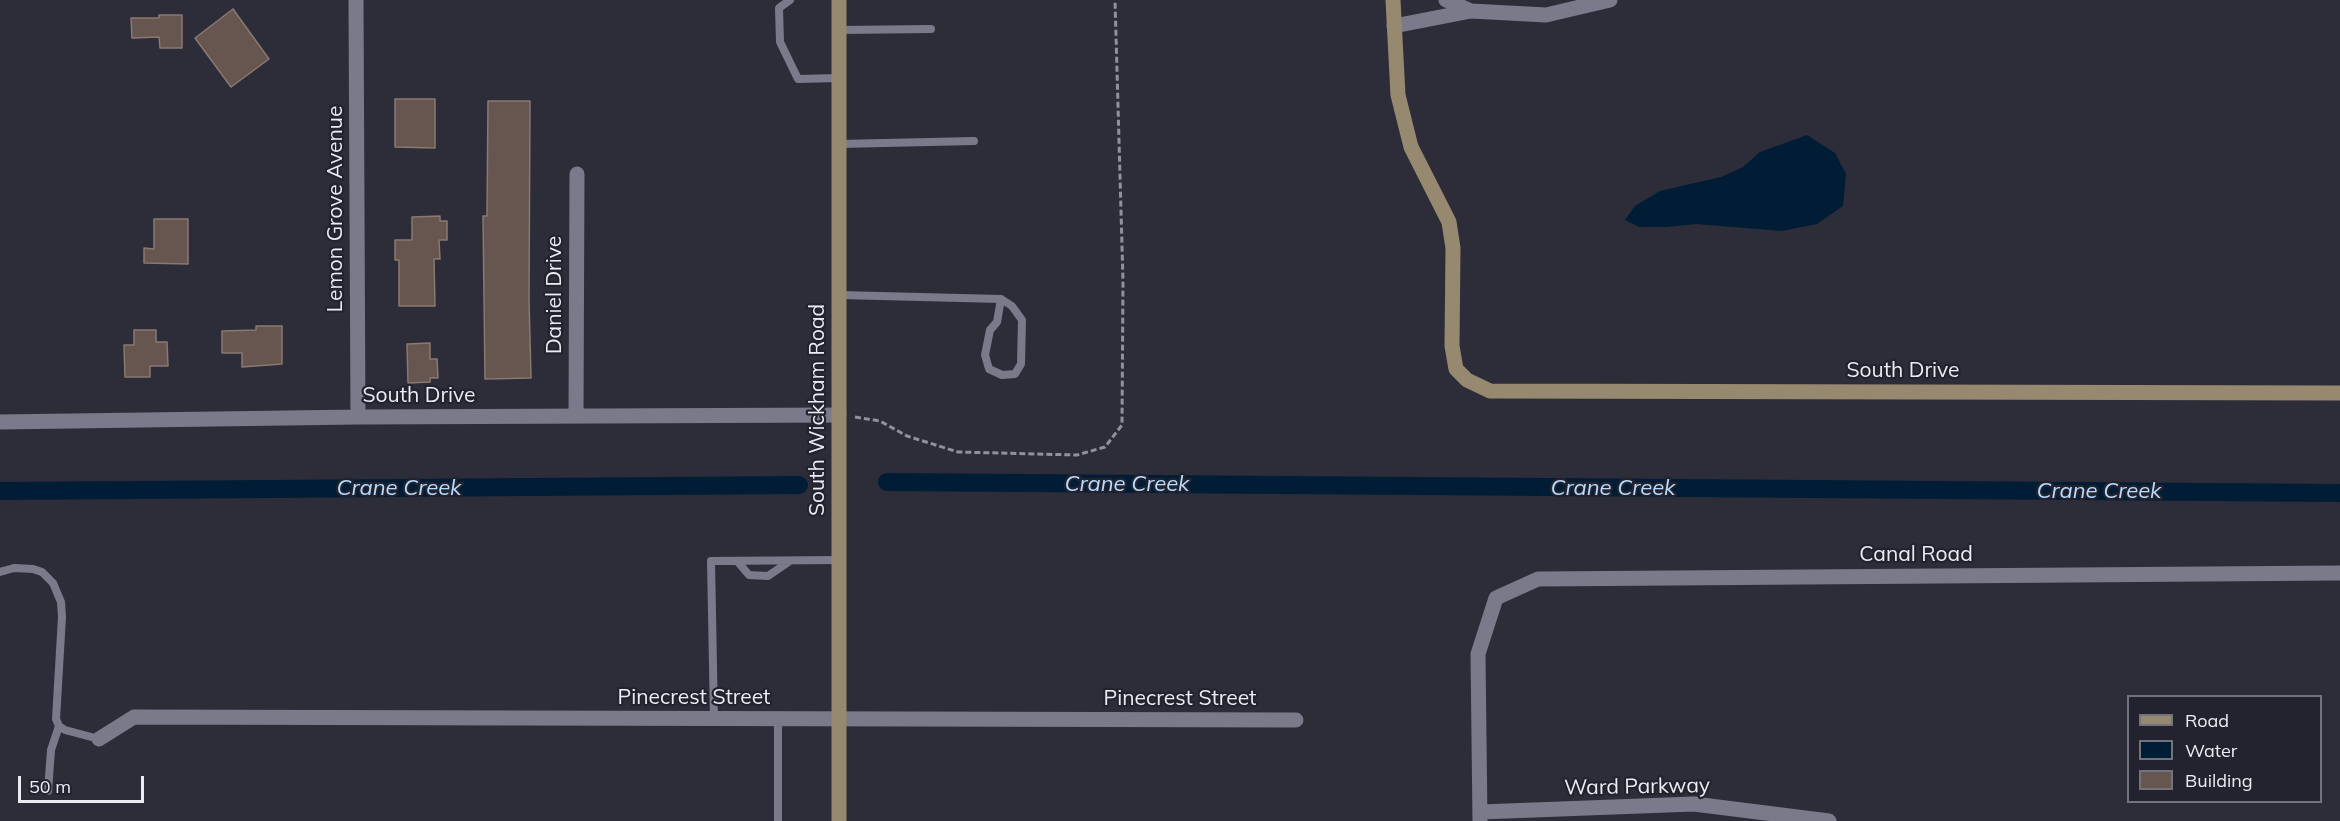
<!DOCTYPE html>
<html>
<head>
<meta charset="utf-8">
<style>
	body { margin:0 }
	#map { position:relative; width:2340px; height:821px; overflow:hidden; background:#2d2d3a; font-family:Mulish,sans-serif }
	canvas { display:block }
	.legend { position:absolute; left:2127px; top:695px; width:195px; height:108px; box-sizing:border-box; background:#232330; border:2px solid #73737e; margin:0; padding:8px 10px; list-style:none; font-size:18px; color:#ebebf4 }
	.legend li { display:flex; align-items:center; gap:12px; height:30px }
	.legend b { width:30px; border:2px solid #73737e }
	.scale { position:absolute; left:18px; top:776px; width:126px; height:27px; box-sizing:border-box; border:3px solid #ebebf4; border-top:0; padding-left:8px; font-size:18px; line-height:21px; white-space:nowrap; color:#ebebf4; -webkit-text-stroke:4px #232330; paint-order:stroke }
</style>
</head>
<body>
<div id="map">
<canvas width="2340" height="821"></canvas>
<ul class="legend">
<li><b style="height:8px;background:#97896f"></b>Road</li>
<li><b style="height:16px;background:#011d35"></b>Water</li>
<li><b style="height:16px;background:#66564f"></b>Building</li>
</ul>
<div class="scale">50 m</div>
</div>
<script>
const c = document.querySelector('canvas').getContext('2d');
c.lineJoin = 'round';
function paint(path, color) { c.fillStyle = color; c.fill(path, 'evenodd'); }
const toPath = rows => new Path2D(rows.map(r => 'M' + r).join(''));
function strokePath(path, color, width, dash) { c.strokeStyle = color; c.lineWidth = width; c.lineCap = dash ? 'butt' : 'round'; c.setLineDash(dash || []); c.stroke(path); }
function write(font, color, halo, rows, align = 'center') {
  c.font = font + ' Mulish,sans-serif'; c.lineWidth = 4.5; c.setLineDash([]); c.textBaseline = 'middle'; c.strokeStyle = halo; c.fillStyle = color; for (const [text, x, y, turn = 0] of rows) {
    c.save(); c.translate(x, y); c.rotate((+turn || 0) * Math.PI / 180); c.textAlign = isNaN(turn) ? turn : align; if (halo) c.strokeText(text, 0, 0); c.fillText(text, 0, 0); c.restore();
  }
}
const water = toPath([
	[1807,135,1835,153,1846,174,1843,206,1817,224,1782,231,1696,224,1667,227,1639,227,1625,220,1635,206,1660,191,1721,177,1743,167,1760,152]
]);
const canal = toPath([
	[887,482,2340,493],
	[0,491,799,485]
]);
const building = toPath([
	[233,9,269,59,231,87,195,38,233,9],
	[159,15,182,15,182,48,160,48,159,37,132,38,131,18,159,18,159,15],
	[395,99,435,99,435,148,395,147,395,99],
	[488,101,530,101,529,300,531,378,485,379,483,216,487,216,488,101],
	[440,216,440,221,447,221,447,240,439,240,440,259,434,259,435,306,399,306,399,260,395,260,395,240,412,240,412,217,440,216],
	[154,219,188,219,188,264,144,263,144,248,154,249,154,219],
	[256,326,282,326,282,364,242,367,242,353,222,353,222,331,256,330,256,326],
	[134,330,156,330,156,342,167,342,168,366,150,366,150,377,125,377,124,345,134,345,134,330],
	[430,343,430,359,437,359,438,378,430,378,430,382,408,383,407,344,430,343]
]);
const path = toPath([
	[855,417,880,421,907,436,958,452,1077,455,1105,447,1122,425,1123,281,1115,0]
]);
const lane = toPath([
	[790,0,779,8,780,42,798,79,839,78],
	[839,30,931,29],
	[839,144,974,141],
	[839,295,1001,299,1012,306,1022,320,1021,364,1015,374,1002,375,989,369,985,355,990,330,997,322,1001,299],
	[737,561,749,575,768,576,790,561],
	[0,572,14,568,33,569,42,572,53,583,61,602,62,617,56,719,59,726,65,730,99,739],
	[714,719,711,561,839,560],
	[778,719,778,821],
	[48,791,51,750,59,726]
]);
const street = toPath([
	[356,0,358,417],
	[1446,0,1471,11],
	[1394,26,1471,11,1546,15,1610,0],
	[576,416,577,174],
	[0,422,358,417,839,415],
	[99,739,134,717,1296,720],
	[1480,812,1694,804,1829,821],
	[1480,821,1478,654,1496,598,1538,579,2340,573]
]);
const secondary = toPath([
	[1393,0,1398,95,1411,147,1449,222,1453,248,1452,346,1456,369,1467,380,1490,391,2340,393],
	[839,821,839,0]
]);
const streetNames = [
	["Lemon Grove Avenue",336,209,-90],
	["Daniel Drive",555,295,-90],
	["South Drive",1903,371],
	["South Drive",419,396],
	["South Wickham Road",818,410,-90],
	["Canal Road",1916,555],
	["Pinecrest Street",694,698],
	["Pinecrest Street",1180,699],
	["Ward Parkway",1637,787,-1]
];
const waterNames = [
	["Crane Creek",1127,484],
	["Crane Creek",399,488],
	["Crane Creek",1613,488],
	["Crane Creek",2099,491]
];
paint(water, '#011d35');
strokePath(canal, '#011d35', 18);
paint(building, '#66564f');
strokePath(building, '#8a7871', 1.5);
strokePath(path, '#91919c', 3, [6, 3]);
strokePath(lane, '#7a7a8a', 8);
strokePath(street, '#7a7a8a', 15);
strokePath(secondary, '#97896f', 15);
write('21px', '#ebebf4', '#232330', streetNames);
write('italic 22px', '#b7dbfd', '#232330', waterNames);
</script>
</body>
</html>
